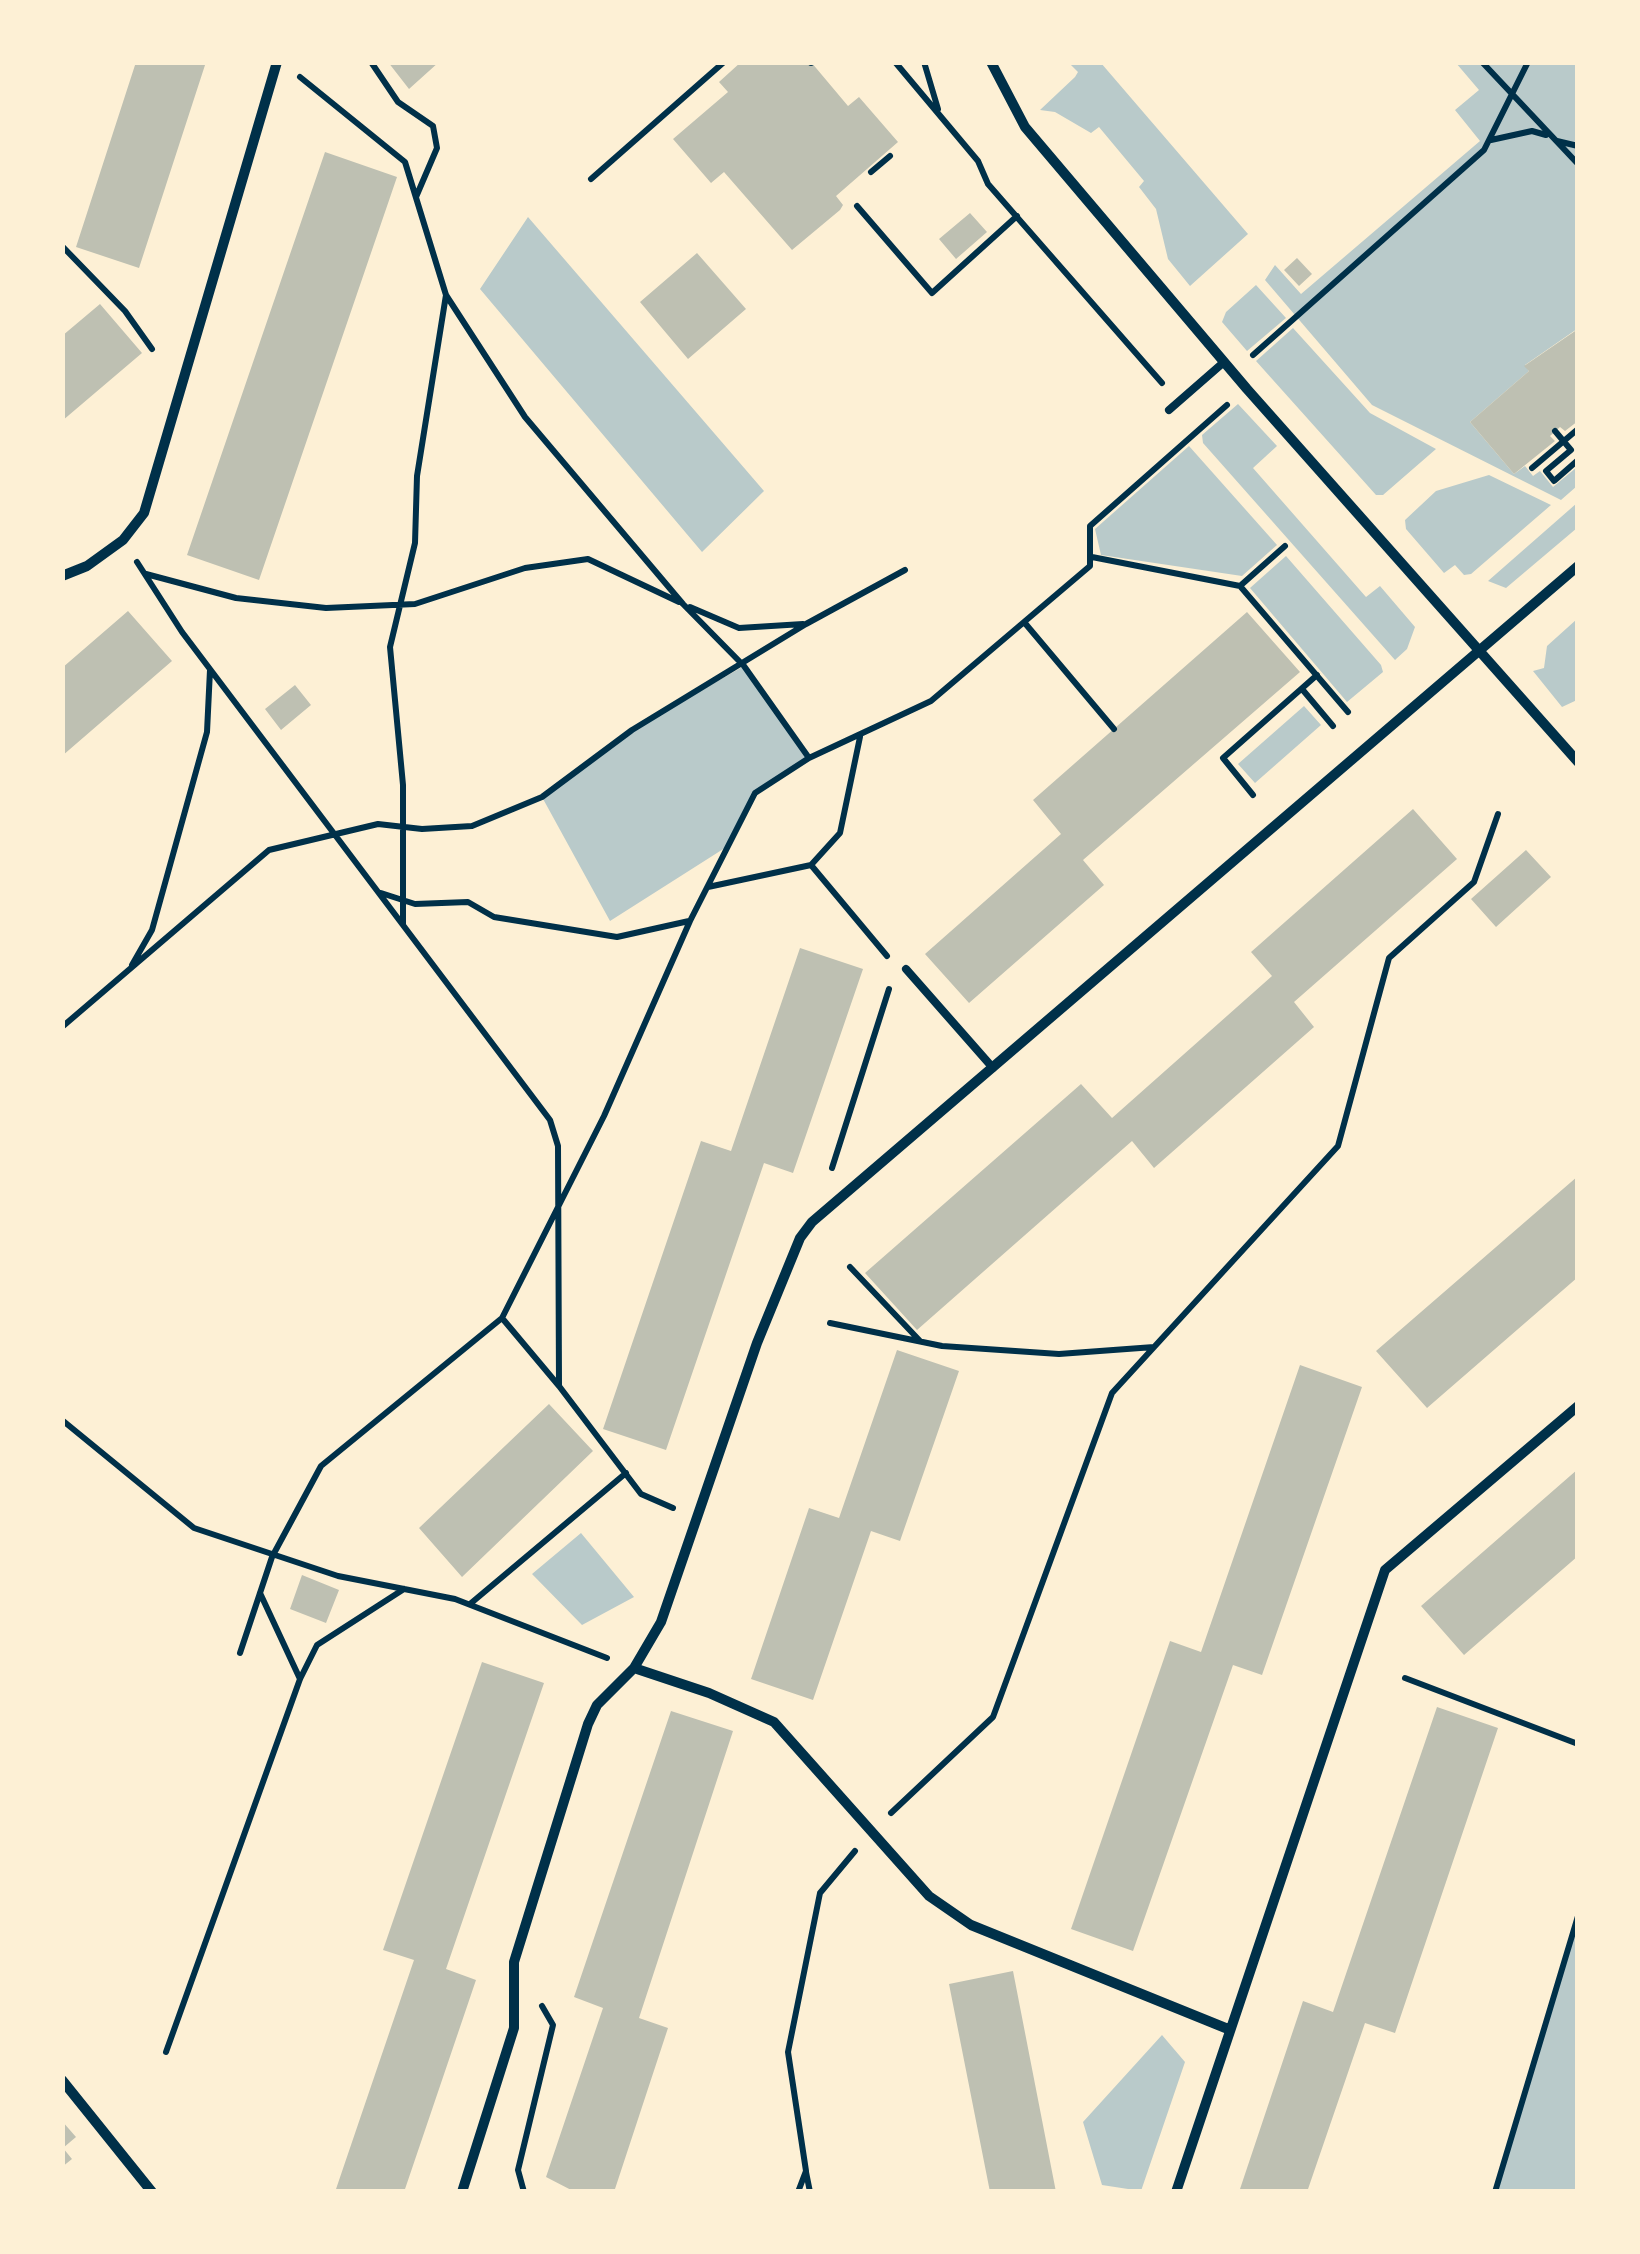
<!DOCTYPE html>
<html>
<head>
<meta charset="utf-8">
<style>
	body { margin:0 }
	#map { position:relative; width:1640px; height:2254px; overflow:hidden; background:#fdf0d5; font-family:"Alegreya Sans",sans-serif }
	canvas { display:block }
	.frame { position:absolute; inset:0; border:65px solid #fdf0d5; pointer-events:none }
</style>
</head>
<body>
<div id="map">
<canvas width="1640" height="2254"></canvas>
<div class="frame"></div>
</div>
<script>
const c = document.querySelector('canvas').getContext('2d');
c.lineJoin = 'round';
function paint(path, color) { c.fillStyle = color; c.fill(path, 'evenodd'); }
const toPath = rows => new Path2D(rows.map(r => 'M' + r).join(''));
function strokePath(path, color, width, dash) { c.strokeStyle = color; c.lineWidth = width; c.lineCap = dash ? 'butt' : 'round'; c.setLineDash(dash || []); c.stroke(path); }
const green = toPath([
	[1069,63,1101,63,1248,234,1190,286,1168,259,1156,209,1139,187,1144,181,1099,127,1091,133,1055,112,1040,110,1075,77,1078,72],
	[1456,63,1577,63,1577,329,1525,365,1529,371,1470,422,1514,474,1525,466,1533,476,1540,471,1553,487,1577,467,1577,486,1561,500,1372,405,1265,280,1275,265,1301,294,1480,141,1455,110,1479,90],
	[528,217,764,491,702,552,480,289],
	[1256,285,1286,318,1247,351,1222,322,1226,312],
	[1293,328,1370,413,1436,449,1383,495,1376,495,1256,361],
	[1238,404,1277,446,1253,468,1366,597,1380,586,1415,627,1407,649,1395,660,1203,443,1202,435],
	[1189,446,1277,545,1242,576,1101,555,1095,529],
	[1489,475,1551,505,1471,574,1464,575,1455,565,1444,573,1406,529,1405,520,1436,491],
	[1577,503,1577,528,1506,588,1488,581],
	[1286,556,1381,665,1383,672,1347,702,1250,588],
	[1577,619,1577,700,1562,707,1533,671,1544,668,1547,646],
	[744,666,809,758,755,793,728,846,610,921,542,797,632,730],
	[1304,706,1321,725,1255,783,1238,764],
	[581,1533,634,1597,582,1625,532,1574],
	[1577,1916,1577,2191,1495,2191],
	[1162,2035,1185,2062,1141,2191,1102,2185,1083,2122]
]);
const building = toPath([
	[136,62,206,62,139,268,76,247],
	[388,62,439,62,409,89],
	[741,62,811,62,848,106,859,97,898,142,836,196,843,205,840,210,792,250,724,172,711,183,673,139,728,92,719,82],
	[325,152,397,177,259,580,187,555],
	[970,213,987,232,956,259,939,239],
	[697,253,746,309,688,359,640,302],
	[1297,258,1312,274,1299,286,1284,270],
	[100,304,142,353,62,421,62,336],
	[1578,329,1578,421,1565,431,1560,427,1550,436,1555,441,1514,474,1470,422,1529,371,1524,366],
	[128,611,172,661,62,756,62,668],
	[1247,612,1300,672,1083,860,1104,885,969,1003,925,954,1061,834,1033,800],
	[295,685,311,705,281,730,265,709],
	[1413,809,1457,859,1294,1002,1314,1027,1154,1168,1132,1141,917,1330,865,1273,1081,1084,1112,1118,1272,976,1251,952],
	[1526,850,1551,877,1496,927,1471,899],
	[800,948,863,969,793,1173,764,1163,666,1450,603,1429,701,1141,731,1151],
	[1578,1176,1578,1277,1427,1408,1376,1351],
	[897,1350,959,1371,900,1541,871,1531,813,1700,751,1679,809,1508,839,1518],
	[1300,1365,1362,1387,1262,1675,1233,1665,1133,1951,1071,1929,1170,1641,1201,1652],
	[549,1404,593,1451,462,1577,419,1528],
	[1578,1469,1578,1556,1464,1655,1421,1606],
	[302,1575,339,1590,326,1623,290,1609],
	[482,1662,544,1683,446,1969,476,1980,404,2192,335,2192,414,1960,383,1950],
	[1437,1707,1498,1728,1395,2033,1365,2023,1307,2192,1239,2192,1303,2001,1333,2012],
	[671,1711,733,1731,639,2018,668,2028,614,2192,575,2192,546,2177,603,2008,574,1997],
	[1013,1971,1056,2192,990,2192,949,1984],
	[62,2121,76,2137,63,2148,72,2159,62,2167]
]);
const path = toPath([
	[371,62,398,102,433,126,437,148,416,197],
	[895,62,978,161,988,184,1162,383],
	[924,62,938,109],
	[1482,62,1578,164],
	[811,63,811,62],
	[300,77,405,162,446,295,525,417,683,604,744,666,809,758],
	[1491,140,1532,131,1546,135],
	[1557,141,1578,146],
	[871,172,890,156],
	[591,179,724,62],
	[857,206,932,293,1017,216],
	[62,246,125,311,152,349],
	[1253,355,1484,150,1528,62],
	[1555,431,1571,450,1546,471,1554,481,1578,460],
	[1532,468,1578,429],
	[1092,557,1240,586,1348,712],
	[137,562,182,632,550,1120,558,1146,559,1386,641,1494,673,1508],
	[146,574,236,598,326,608,415,604,525,568,588,559,679,602],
	[1240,586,1285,546],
	[690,607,739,628,803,624],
	[1024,622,1114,729],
	[1302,689,1333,726],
	[1253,795,1223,758,1317,675],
	[811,865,887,956],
	[708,887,811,865,840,833,860,737],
	[381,893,415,904,468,902,494,917,617,937,689,921],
	[403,924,403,785,390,647,415,543,417,476,446,295],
	[132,965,152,930,207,732,210,670],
	[62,1027,269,850,378,824,422,829,472,826,542,797,632,730,806,624,905,570],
	[832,1168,889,989],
	[850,1267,920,1341],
	[502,1318,559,1386],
	[830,1323,942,1346,1059,1354,1154,1347],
	[62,1420,194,1528,338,1576,455,1599,607,1658],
	[260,1593,300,1679],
	[470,1604,626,1473],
	[240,1653,272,1557,321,1466,502,1318,604,1116,690,921,755,793,809,758,931,701,1090,566,1090,526,1227,405],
	[1405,1678,1578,1744],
	[891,1813,993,1717,1112,1393,1338,1146,1389,958,1474,882,1498,814],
	[166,2052,300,1679,317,1645,404,1589],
	[806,2172,810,2192],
	[524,2192,518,2170,553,2025,542,2006],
	[798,2192,806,2171,788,2052,820,1893,855,1851],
	[1495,2192,1578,1916]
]);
const service = toPath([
	[1169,410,1224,362],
	[906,969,993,1068]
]);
const minor = toPath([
	[991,62,1025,127,1247,389,1578,762],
	[62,576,87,566,123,540,144,513,277,62],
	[634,1668,709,1693,774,1722,929,1896,971,1925,1228,2029],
	[62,2080,152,2192],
	[462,2192,514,2028,514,1962,588,1724,597,1705,634,1668,661,1622,757,1343,800,1238,812,1222,1578,566],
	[1176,2192,1385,1570,1578,1406]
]);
paint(green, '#b9caca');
paint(building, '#bec0b2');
strokePath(path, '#003049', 6);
strokePath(service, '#003049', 8);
strokePath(minor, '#003049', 10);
</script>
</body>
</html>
